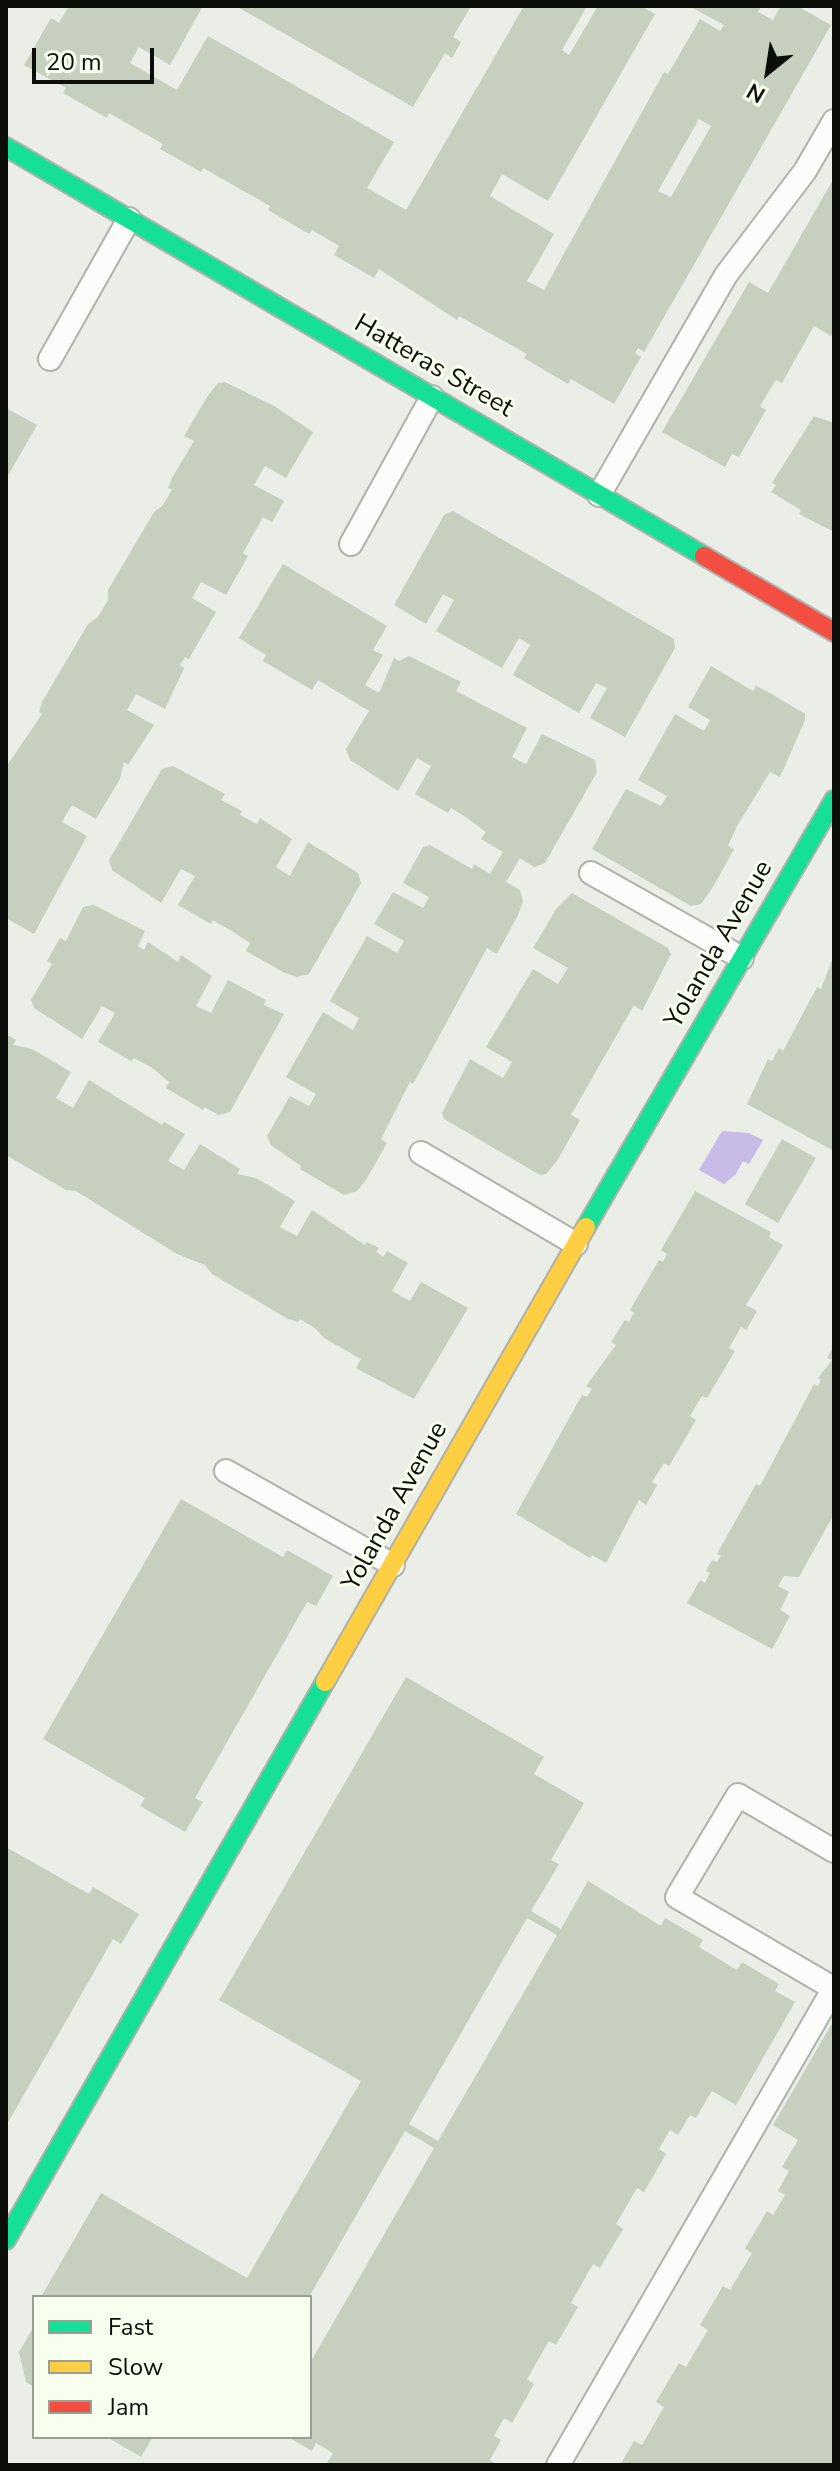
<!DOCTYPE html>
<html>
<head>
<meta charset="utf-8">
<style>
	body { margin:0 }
	#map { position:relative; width:840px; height:2471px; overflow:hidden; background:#eaeee6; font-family:"Nunito Sans",sans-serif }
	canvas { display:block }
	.frame { position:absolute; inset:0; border:8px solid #0c0e09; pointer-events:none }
	.legend { position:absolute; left:32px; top:2295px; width:280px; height:144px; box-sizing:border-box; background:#f8ffef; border:2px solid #9a9f93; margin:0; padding:10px 14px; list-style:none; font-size:24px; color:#0c0e09 }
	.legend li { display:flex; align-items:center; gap:16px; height:40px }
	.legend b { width:40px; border:2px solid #9a9f93 }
	.north { position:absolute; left:728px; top:32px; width:80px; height:80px; -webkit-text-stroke:6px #f8ffef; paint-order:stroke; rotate:210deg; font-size:22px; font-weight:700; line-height:32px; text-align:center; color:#0c0e09 }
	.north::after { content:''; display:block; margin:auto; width:28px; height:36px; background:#0c0e09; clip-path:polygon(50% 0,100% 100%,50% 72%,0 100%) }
	.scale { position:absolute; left:32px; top:48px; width:122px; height:36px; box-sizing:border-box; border:4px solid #0c0e09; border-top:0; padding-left:10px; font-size:24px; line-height:28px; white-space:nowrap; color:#0c0e09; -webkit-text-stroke:6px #f8ffef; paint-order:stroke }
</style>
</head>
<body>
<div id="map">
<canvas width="840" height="2471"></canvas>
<div class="frame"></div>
<ul class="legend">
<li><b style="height:10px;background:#16e098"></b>Fast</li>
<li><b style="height:10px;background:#ffcf43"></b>Slow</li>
<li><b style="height:10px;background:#f24e42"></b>Jam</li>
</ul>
<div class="north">N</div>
<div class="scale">20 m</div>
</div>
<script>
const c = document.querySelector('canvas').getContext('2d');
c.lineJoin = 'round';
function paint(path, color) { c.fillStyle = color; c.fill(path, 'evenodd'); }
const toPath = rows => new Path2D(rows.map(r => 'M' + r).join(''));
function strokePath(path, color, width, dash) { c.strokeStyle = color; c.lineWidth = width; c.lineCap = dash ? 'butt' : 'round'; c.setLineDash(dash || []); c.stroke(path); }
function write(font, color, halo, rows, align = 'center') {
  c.font = font + ' "Nunito Sans",sans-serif'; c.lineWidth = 6; c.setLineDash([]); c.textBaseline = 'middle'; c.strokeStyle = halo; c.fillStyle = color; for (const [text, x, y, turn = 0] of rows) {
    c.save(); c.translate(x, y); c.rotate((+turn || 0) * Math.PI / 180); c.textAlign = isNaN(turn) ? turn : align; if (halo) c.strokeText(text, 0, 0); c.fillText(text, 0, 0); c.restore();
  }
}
const water = toPath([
	[722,1131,749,1133,763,1140,749,1164,743,1161,736,1174,724,1184,699,1170]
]);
const building = toPath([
	[69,6,203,6,170,65,139,47,130,63,177,90,208,36,394,142,367,188,406,210,524,6,587,6,562,50,569,55,598,6,641,6,655,14,548,201,502,174,490,196,554,234,527,281,544,290,664,72,668,74,700,19,720,31,724,25,689,6,761,6,758,12,773,20,781,6,797,6,831,25,644,352,638,348,635,353,641,357,614,404,571,379,568,384,524,358,527,354,459,316,457,320,379,269,374,278,334,255,339,246,312,230,309,234,268,210,270,206,203,168,201,172,160,149,163,144,109,113,107,118,63,93,66,88,24,65,51,18,59,23],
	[699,119,711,126,671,197,658,191],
	[236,6,471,6,453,37,461,42,452,58,445,53,413,107],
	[834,178,834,331,831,336,814,326,782,383,776,380,760,406,766,410,739,457,732,454,725,467,662,432,749,282,768,293],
	[225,382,274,406,313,432,286,478,265,466,254,485,284,501,272,522,263,517,243,553,248,556,226,595,201,582,192,598,216,612,189,659,185,657,180,665,184,668,165,709,136,694,127,710,154,725,128,765,124,762,120,779,96,819,72,805,62,822,87,836,34,934,6,918,6,767,42,714,39,712,42,702,88,624,98,617,108,600,108,590,154,512,162,506,172,490,168,488,172,478,194,441,184,436,207,397,218,383],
	[6,408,37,425,6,479],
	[814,416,834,423,834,532,799,514,801,510,771,492,776,485,772,483],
	[453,511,674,639,675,648,625,737,590,718,607,688,596,683,579,713,513,675,530,645,519,638,502,668,436,631,454,600,443,594,426,624,394,605,444,515],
	[283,564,387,626,373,650,383,655,365,685,379,693,394,658,399,661,409,656,461,682,456,691,527,728,512,757,526,764,542,734,595,760,597,772,545,863,534,867,520,858,506,882,520,890,523,901,518,915,497,954,487,948,413,1084,410,1082,381,1139,387,1143,366,1180,357,1191,344,1195,300,1169,301,1166,271,1145,267,1136,290,1096,309,1106,316,1094,286,1077,323,1012,353,1030,359,1018,330,1001,367,936,397,953,404,941,374,924,393,892,423,908,429,897,403,883,423,847,430,845,472,869,474,864,490,874,503,852,481,839,486,832,467,818,451,808,448,813,415,794,431,766,417,758,398,791,350,760,346,749,369,711,318,680,312,690,263,661,266,655,239,638],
	[711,666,753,691,756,686,770,693,805,714,805,720,780,777,770,772,737,826,728,846,734,849,713,887,701,904,691,906,592,849,626,789,661,806,667,796,638,780,675,714,704,731,710,720,688,707],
	[173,766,225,794,221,800,242,811,240,815,257,824,260,818,292,839,276,867,290,876,308,842,358,873,361,883,309,974,297,977,283,972,246,951,250,943,230,930,213,920,211,924,178,905,195,876,181,869,161,903,112,870,109,860,162,769],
	[572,893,668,948,671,954,642,1011,634,1005,571,1115,580,1120,557,1161,546,1174,540,1175,444,1119,442,1113,470,1059,503,1078,512,1062,486,1047,533,969,558,984,568,968,533,948,556,909],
	[94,905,145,931,138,946,144,950,148,942,178,962,181,955,212,976,196,1006,211,1013,228,980,266,1000,264,1005,284,1014,230,1112,219,1115,204,1107,203,1110,166,1088,169,1082,151,1067,134,1058,131,1061,98,1042,115,1013,102,1006,82,1039,34,1008,31,1000,52,964,47,961,60,938,66,941,83,907],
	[834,955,834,1151,747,1104,768,1059,772,1061,779,1048,783,1051,817,987,821,989],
	[6,1034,16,1040,13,1045,32,1049,71,1072,56,1098,73,1108,89,1080,162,1125,164,1122,185,1134,168,1161,184,1170,200,1144,240,1169,237,1174,256,1178,295,1201,280,1227,297,1236,312,1210,365,1245,367,1242,379,1248,376,1252,383,1257,387,1251,408,1263,392,1291,410,1301,421,1282,468,1308,414,1399,356,1368,361,1359,324,1338,316,1329,300,1319,298,1322,288,1319,212,1274,205,1265,177,1254,76,1191,66,1190,6,1155],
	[782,1139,816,1158,778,1223,745,1204],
	[695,1191,771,1232,769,1237,783,1245,746,1305,757,1311,746,1330,741,1327,729,1348,735,1351,707,1398,702,1396,690,1416,696,1420,669,1466,664,1463,652,1482,657,1485,646,1505,639,1500,606,1563,592,1555,590,1558,516,1514,582,1395,587,1397,592,1389,586,1386,616,1345,611,1342,625,1320,629,1322,634,1313,630,1310,659,1260,663,1262,667,1254,661,1250],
	[834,1345,834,1514,799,1577,784,1576,778,1586,789,1592,780,1610,790,1616,772,1649,687,1603,700,1580,705,1583,710,1573,706,1571,712,1560,717,1562,721,1556,717,1554,756,1484,760,1486,814,1384,818,1386,821,1380,818,1378,832,1360,827,1358],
	[181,1499,283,1557,287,1550,333,1576,316,1606,307,1602,195,1798,203,1802,185,1832,140,1806,145,1798,43,1739],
	[406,1677,544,1757,534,1774,584,1803,551,1860,559,1864,531,1911,561,1929,588,1881,661,1926,665,1918,703,1940,699,1947,737,1970,742,1962,779,1984,775,1991,795,2002,736,2105,712,2091,696,2118,690,2115,678,2135,670,2130,659,2149,666,2154,644,2192,637,2188,616,2224,623,2229,600,2268,593,2264,571,2303,578,2307,556,2345,549,2341,527,2379,534,2384,512,2423,504,2418,494,2436,501,2440,490,2460,498,2465,326,2465,333,2453,316,2443,312,2451,288,2437,310,2437,310,2363,434,2148,405,2131,309,2297,41,2297,101,2193,247,2278,361,2081,219,2000],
	[527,1918,557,1935,438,2141,409,2124],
	[6,1847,89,1894,93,1887,139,1914,121,1944,113,1939,6,2126],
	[834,2020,834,2465,620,2465,634,2441,642,2445,664,2407,656,2402,679,2363,686,2367,708,2330,700,2325,723,2286,730,2290,752,2253,745,2249,767,2211,773,2215,785,2195,778,2191,789,2171,782,2167,798,2140,773,2125],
	[34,2326,34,2387,26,2382,19,2352],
	[107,2437,153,2437,141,2457]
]);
const lane = toPath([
	[50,359,129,219],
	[599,495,726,275,805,171,834,121],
	[351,544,432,397],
	[591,873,742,958],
	[421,1153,576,1244],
	[226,1471,393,1565],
	[833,1988,677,1897,738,1795,834,1851],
	[558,2465,834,1988]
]);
const fast = toPath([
	[6,147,704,556],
	[586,1227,834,800],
	[6,2240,325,1682]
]);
const slow = toPath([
	[325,1682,586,1227]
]);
const jam = toPath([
	[704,556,834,632]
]);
const streetNames = [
	["Hatteras Street",433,367,30],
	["Yolanda Avenue",720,945,-60],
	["Yolanda Avenue",396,1507,-61]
];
paint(water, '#c6bce7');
paint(building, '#c7cfbe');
strokePath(lane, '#afb2ac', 26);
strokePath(fast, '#afb2ac', 22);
strokePath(slow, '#afb2ac', 22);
strokePath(jam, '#afb2ac', 22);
strokePath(lane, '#fcfcfb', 22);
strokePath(fast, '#16e098', 18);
strokePath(slow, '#ffcf43', 18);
strokePath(jam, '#f24e42', 18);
write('26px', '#0c0e09', '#f8ffef', streetNames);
</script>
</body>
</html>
